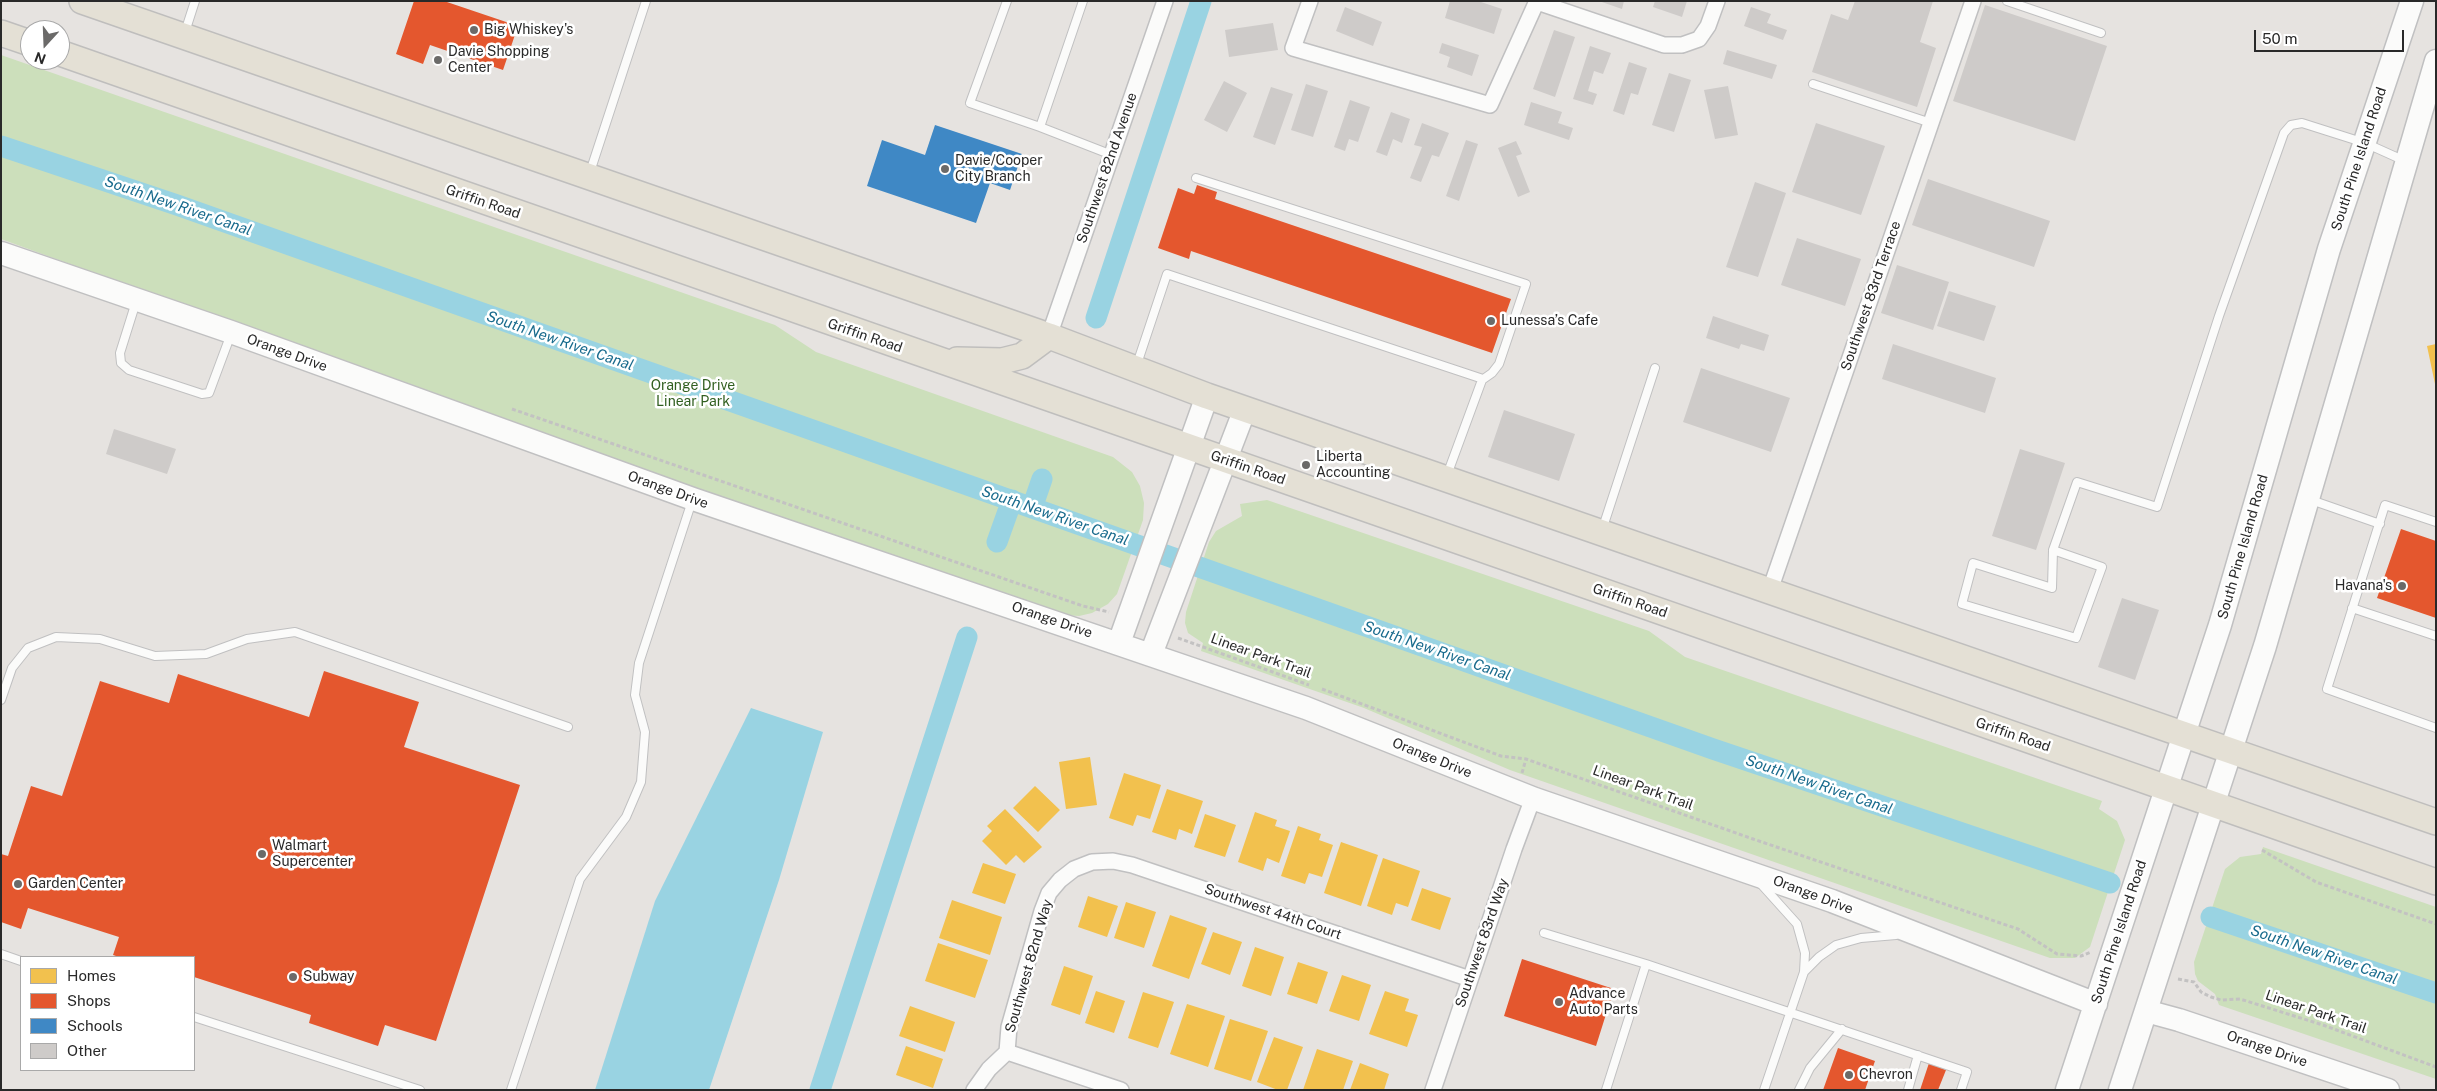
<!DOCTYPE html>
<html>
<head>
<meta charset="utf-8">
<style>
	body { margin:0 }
	#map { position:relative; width:2437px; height:1091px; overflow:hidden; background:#e6e3e0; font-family:"Public Sans",sans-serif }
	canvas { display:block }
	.frame { position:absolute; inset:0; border:2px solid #292929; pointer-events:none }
	.legend { position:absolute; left:20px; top:956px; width:175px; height:115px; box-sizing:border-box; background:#fff; border:1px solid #a9a9a9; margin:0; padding:6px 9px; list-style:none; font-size:15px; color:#292929 }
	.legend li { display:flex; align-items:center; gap:10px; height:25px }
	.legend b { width:25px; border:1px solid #a9a9a9 }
	.north { position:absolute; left:20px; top:20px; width:50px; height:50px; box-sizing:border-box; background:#fff; border:1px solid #a9a9a9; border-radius:50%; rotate:200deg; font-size:14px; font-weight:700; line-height:20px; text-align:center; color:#292929 }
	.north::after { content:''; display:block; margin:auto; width:18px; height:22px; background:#6b6a69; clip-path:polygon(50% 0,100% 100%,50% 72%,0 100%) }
	.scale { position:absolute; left:2254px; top:30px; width:150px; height:22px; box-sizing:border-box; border:2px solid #292929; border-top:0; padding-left:6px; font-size:15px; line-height:18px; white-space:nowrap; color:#292929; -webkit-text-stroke:4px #fff; paint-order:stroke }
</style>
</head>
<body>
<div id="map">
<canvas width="2437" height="1091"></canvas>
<div class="frame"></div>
<ul class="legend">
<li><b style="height:14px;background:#f2c14e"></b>Homes</li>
<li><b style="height:14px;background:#e4572e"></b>Shops</li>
<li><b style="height:14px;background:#3f88c5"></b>Schools</li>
<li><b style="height:14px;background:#cecbc9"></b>Other</li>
</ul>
<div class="north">N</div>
<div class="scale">50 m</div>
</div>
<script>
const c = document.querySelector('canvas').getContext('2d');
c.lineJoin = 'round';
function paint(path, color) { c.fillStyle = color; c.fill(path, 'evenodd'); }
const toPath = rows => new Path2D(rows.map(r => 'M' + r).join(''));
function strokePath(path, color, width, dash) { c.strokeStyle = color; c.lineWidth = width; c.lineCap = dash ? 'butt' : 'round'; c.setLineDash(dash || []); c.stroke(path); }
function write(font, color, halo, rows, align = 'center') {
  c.font = font + ' "Public Sans",sans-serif'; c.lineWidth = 5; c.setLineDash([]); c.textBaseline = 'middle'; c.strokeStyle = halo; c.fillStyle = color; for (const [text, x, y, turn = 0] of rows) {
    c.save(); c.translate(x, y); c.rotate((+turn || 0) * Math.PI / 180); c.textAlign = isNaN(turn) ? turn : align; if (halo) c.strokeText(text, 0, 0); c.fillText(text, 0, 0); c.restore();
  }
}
const green = toPath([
	[1,55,775,325,816,352,1113,457,1132,472,1140,486,1144,503,1143,520,1117,594,1108,604,1092,613,1079,616,1064,615,674,484,1,239],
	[1267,500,1649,631,1685,657,2102,801,2099,809,2117,821,2125,840,2090,947,2075,958,2050,958,1510,770,1364,708,1201,651,1203,643,1188,633,1185,623,1186,612,1209,542,1216,531,1242,516,1240,504],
	[2263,847,2436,907,2436,1079,2219,1005,2215,994,2198,981,2195,974,2194,962,2225,869,2240,857,2261,854]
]);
const water = toPath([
	[751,708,823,732,779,880,709,1090,595,1090,655,901]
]);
const homes = toPath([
	[2436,344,2436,384,2435,384,2427,346],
	[1090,757,1097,805,1066,809,1059,762],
	[1124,773,1161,785,1150,819,1137,815,1133,826,1109,818],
	[1035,786,1060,810,1038,832,1013,808],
	[1167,789,1203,801,1192,834,1179,829,1176,840,1152,832],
	[1005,809,1042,847,1024,863,1016,855,1006,865,982,841,992,831,987,826],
	[1255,812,1277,820,1275,826,1290,831,1279,863,1267,858,1263,871,1238,862],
	[1205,814,1236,825,1225,857,1194,847],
	[1298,826,1321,834,1319,840,1333,845,1322,877,1309,873,1305,884,1281,876],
	[1341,842,1378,855,1361,906,1324,893],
	[1383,858,1420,871,1408,907,1396,903,1392,915,1367,906],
	[983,863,1016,874,1005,904,972,893],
	[1422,888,1451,898,1440,930,1411,920],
	[1088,896,1118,906,1107,937,1078,927],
	[952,900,1002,917,990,955,939,938],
	[1126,902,1156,912,1144,948,1114,938],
	[1170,915,1207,928,1189,979,1152,966],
	[1213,932,1242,942,1230,975,1201,964],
	[938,943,988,960,975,998,925,981],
	[1255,947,1284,957,1271,996,1242,986],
	[1298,962,1328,972,1317,1004,1287,994],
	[1064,966,1093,976,1080,1015,1051,1005],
	[1342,975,1371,985,1359,1021,1329,1011],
	[1096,991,1125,1001,1114,1033,1085,1023],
	[1385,991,1409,999,1405,1011,1418,1015,1407,1047,1369,1034],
	[1143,992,1174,1002,1158,1048,1128,1038],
	[1187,1004,1225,1016,1208,1067,1170,1054],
	[910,1006,955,1022,945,1052,899,1036],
	[1230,1019,1268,1031,1251,1081,1214,1069],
	[1274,1037,1303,1047,1287,1090,1278,1090,1257,1082],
	[906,1046,943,1059,933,1088,896,1075],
	[1317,1049,1353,1061,1343,1090,1303,1090],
	[1360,1063,1389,1074,1384,1090,1350,1090]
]);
const shops = toPath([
	[414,1,444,1,518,26,503,70,430,45,423,64,396,54],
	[1197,185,1217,192,1215,199,1511,299,1492,353,1191,251,1189,259,1158,248,1178,188,1194,194],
	[2401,529,2436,541,2436,618,2377,598],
	[324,671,419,702,404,747,520,785,436,1041,385,1025,378,1046,309,1023,311,1015,194,977,194,957,119,957,113,955,119,937,28,908,21,929,1,922,1,854,8,856,31,786,62,796,100,681,169,703,178,674,309,717],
	[1522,959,1614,989,1596,1046,1504,1016],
	[1838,1048,1875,1061,1865,1090,1823,1090],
	[1929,1063,1946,1070,1938,1090,1920,1090]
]);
const schools = toPath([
	[935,125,1022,154,1010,190,990,183,976,223,867,186,882,140,925,155]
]);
const canal = toPath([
	[1,146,177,205,1713,749,2110,883],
	[1096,318,1201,1],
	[1032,508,1042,479],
	[997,542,1012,500],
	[2211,917,2436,993],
	[820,1090,967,637]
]);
const building = toPath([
	[1450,1,1478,1,1502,9,1494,34,1445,18],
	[1599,1,1624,1,1622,9],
	[1655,1,1687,1,1682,17,1653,7],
	[1855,1,1933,1,1920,42,1936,48,1917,107,1812,72,1831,14,1848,20],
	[1985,5,2107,46,2075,141,1953,101],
	[1345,7,1382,22,1373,46,1336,31],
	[1751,7,1771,14,1767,23,1787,30,1783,40,1744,26],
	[1273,23,1278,50,1229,57,1225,30],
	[1554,30,1575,37,1555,97,1533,89],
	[1442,43,1479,55,1472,76,1447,67,1450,57,1439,53],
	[1590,46,1611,53,1603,74,1594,71,1588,91,1597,94,1593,105,1573,99],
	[1727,50,1777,65,1772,79,1723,64],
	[1629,62,1647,68,1638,95,1631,93,1624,115,1613,111],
	[1669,73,1691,80,1674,132,1652,125],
	[1224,81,1247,93,1227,132,1204,120],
	[1306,84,1328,91,1313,137,1291,130],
	[1728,86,1738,135,1715,139,1704,90],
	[1271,87,1293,94,1275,145,1253,137],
	[1350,100,1370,107,1358,142,1349,139,1345,151,1334,147],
	[1531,102,1562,112,1558,123,1573,128,1569,140,1524,125],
	[1391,112,1410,119,1402,143,1393,139,1387,156,1376,152],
	[1422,123,1449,133,1439,157,1432,155,1421,182,1410,178,1422,147,1414,145],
	[1816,123,1885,146,1861,215,1792,192],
	[1466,140,1478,144,1459,201,1446,196],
	[1516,141,1522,154,1516,156,1530,192,1518,197,1498,148],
	[1928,179,2050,221,2034,267,1912,225],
	[1755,182,1786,193,1758,277,1726,267],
	[1797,238,1861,259,1845,306,1781,285],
	[1897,265,1949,282,1933,330,1881,313],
	[1949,291,1996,306,1984,341,1937,326],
	[1713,316,1769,335,1764,351,1741,344,1739,349,1706,338],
	[1893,344,1996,378,1985,413,1882,379],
	[1701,368,1790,398,1771,452,1683,422],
	[1504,410,1575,434,1559,481,1488,457],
	[114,429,176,449,167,474,106,454],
	[2020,449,2065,463,2036,550,1992,536],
	[2122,598,2159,610,2135,680,2098,667]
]);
const path = toPath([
	[512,409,1083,606,1109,612],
	[1178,638,1309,685],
	[1322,689,1501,756,1526,759,1753,839,2018,929,2057,954,2081,956,2091,952],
	[1522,773,1526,759],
	[2262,850,2316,882,2436,924],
	[2178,979,2194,982,2201,992,2211,997,2221,1000,2240,999,2323,1025,2436,1067]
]);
const lane = toPath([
	[1007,1,970,103,1040,127,1112,155],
	[2007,1,2101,33],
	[185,32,195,1],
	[1813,84,1931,123],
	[1040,127,1083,1],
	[590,172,646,1],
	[1196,178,1526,284,1499,364,1492,373,1482,380,1447,475],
	[136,302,120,353,121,363,129,370,202,394,209,393,231,334],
	[1136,367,1167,274,1483,379],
	[2311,500,2380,524],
	[2436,522,2385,505,2327,689,2436,728],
	[1602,530,1655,368],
	[2053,550,2052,588,1973,563,1962,604,2076,638,2102,567,2053,550,2077,482,2157,507,2219,316,2284,133,2291,125,2302,123,2365,143,2405,161],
	[2352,608,2436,636],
	[1,700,12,668,28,648,56,637,100,639,155,656,206,654,247,639,295,632,568,727],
	[1761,884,1797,924,1805,953,1804,972,1764,1090],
	[1544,933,1646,964],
	[1,954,21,961],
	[1804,972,1819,957,1836,945,1861,938,1896,935],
	[194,1017,420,1090],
	[511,1090,580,879,626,817,641,782,645,732,635,695,639,663,692,501],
	[1606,1090,1646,964,1967,1072,1961,1090],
	[1799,1090,1810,1068,1842,1029],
	[1908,1090,1918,1055]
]);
const street = toPath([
	[1310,1,1293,48,1490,105,1537,1],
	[1537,2,1664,45,1682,45,1699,39,1708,26,1717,1],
	[1049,336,1165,1],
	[1770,590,1973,1],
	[1007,1052,1121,1090],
	[974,1090,989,1069,1007,1052,1009,1027,1042,911,1049,893,1060,880,1074,869,1092,862,1113,861,1132,865,1470,979],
	[1433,1090,1514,849,1530,806,1535,799]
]);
const secondary = toPath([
	[1,253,231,332,693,499,1306,708,1535,799,1832,901,2096,1004],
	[1119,643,1207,396],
	[1151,654,1245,409],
	[2146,1011,2179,1020,2388,1090],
	[2067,1090,2220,625,2329,249,2412,1],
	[2120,1090,2265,646,2436,61]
]);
const primary = toPath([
	[82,1,1049,336,1207,396,2436,822],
	[1,33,30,43],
	[60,53,2436,882],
	[957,360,1002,361,1022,356,1049,336]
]);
const markers = [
	[474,30,5,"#6b6a69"],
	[438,60,5,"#6b6a69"],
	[945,169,5,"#6b6a69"],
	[1491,321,5,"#6b6a69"],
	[1306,465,5,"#6b6a69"],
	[2402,586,5,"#6b6a69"],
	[262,854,5,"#6b6a69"],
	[18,884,5,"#6b6a69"],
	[293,977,5,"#6b6a69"],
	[1559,1002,5,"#6b6a69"],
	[1849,1075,5,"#6b6a69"]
];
const poiNames = [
	["Big Whiskey's",484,30],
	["Davie Shopping",448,52],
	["Center",448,68],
	["Davie/Cooper",955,161],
	["City Branch",955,177],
	["Lunessa’s Cafe",1501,321],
	["Liberta",1316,457],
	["Accounting",1316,473],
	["Havana's",2392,586,"right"],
	["Walmart",272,846],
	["Supercenter",272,862],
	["Garden Center",28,884],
	["Subway",303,977],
	["Advance",1569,994],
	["Auto Parts",1569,1010],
	["Chevron",1859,1075]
];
const streetNames = [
	["South Pine Island Road",2359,159,-72],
	["Southwest 82nd Avenue",1107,168,-71],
	["Griffin Road",483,202,19],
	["Southwest 83rd Terrace",1871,296,-71],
	["Griffin Road",865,336,19],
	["Orange Drive",287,353,20],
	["Griffin Road",1248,468,19],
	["Orange Drive",668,490,20],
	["South Pine Island Road",2243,547,-74],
	["Griffin Road",1630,601,19],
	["Orange Drive",1052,620,19],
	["Linear Park Trail",1261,656,20],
	["Griffin Road",2013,735,19],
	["Orange Drive",1432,758,22],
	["Linear Park Trail",1643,788,20],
	["Orange Drive",1813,895,21],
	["Southwest 44th Court",1273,912,19],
	["South Pine Island Road",2119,932,-72],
	["Southwest 83rd Way",1482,943,-71],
	["Southwest 82nd Way",1029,966,-74],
	["Linear Park Trail",2316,1012,19],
	["Orange Drive",2267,1049,19]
];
const parkNames = [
	["Orange Drive",693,386],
	["Linear Park",693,402]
];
const waterNames = [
	["South New River Canal",178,206,19],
	["South New River Canal",560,341,19],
	["South New River Canal",1055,516,19],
	["South New River Canal",1437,651,19],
	["South New River Canal",1819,785,19],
	["South New River Canal",2324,955,19]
];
paint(green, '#ccdfbb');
paint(water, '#99d3e2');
paint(homes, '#f2c14e');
paint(shops, '#e4572e');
paint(schools, '#3f88c5');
strokePath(canal, '#99d3e2', 21);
paint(building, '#cecbc9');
strokePath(lane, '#c0c0c1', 10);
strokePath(street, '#c0c0c1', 18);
strokePath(secondary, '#c0c0c1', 25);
strokePath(primary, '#bfbebd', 28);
strokePath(path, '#c3c2c2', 3, [4, 2.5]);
strokePath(lane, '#fbfbfa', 8);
strokePath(street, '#fbfbfa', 15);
strokePath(secondary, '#fbfbfa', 22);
strokePath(primary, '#e4e0d5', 25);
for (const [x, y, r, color] of markers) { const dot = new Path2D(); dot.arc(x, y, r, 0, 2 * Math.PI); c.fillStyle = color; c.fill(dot); strokePath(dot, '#fff', 2); }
write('14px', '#292929', '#fff', poiNames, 'left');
write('14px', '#292929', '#fff', streetNames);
write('14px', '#315f20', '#fff', parkNames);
write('italic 15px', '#196b8d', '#fff', waterNames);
</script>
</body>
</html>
